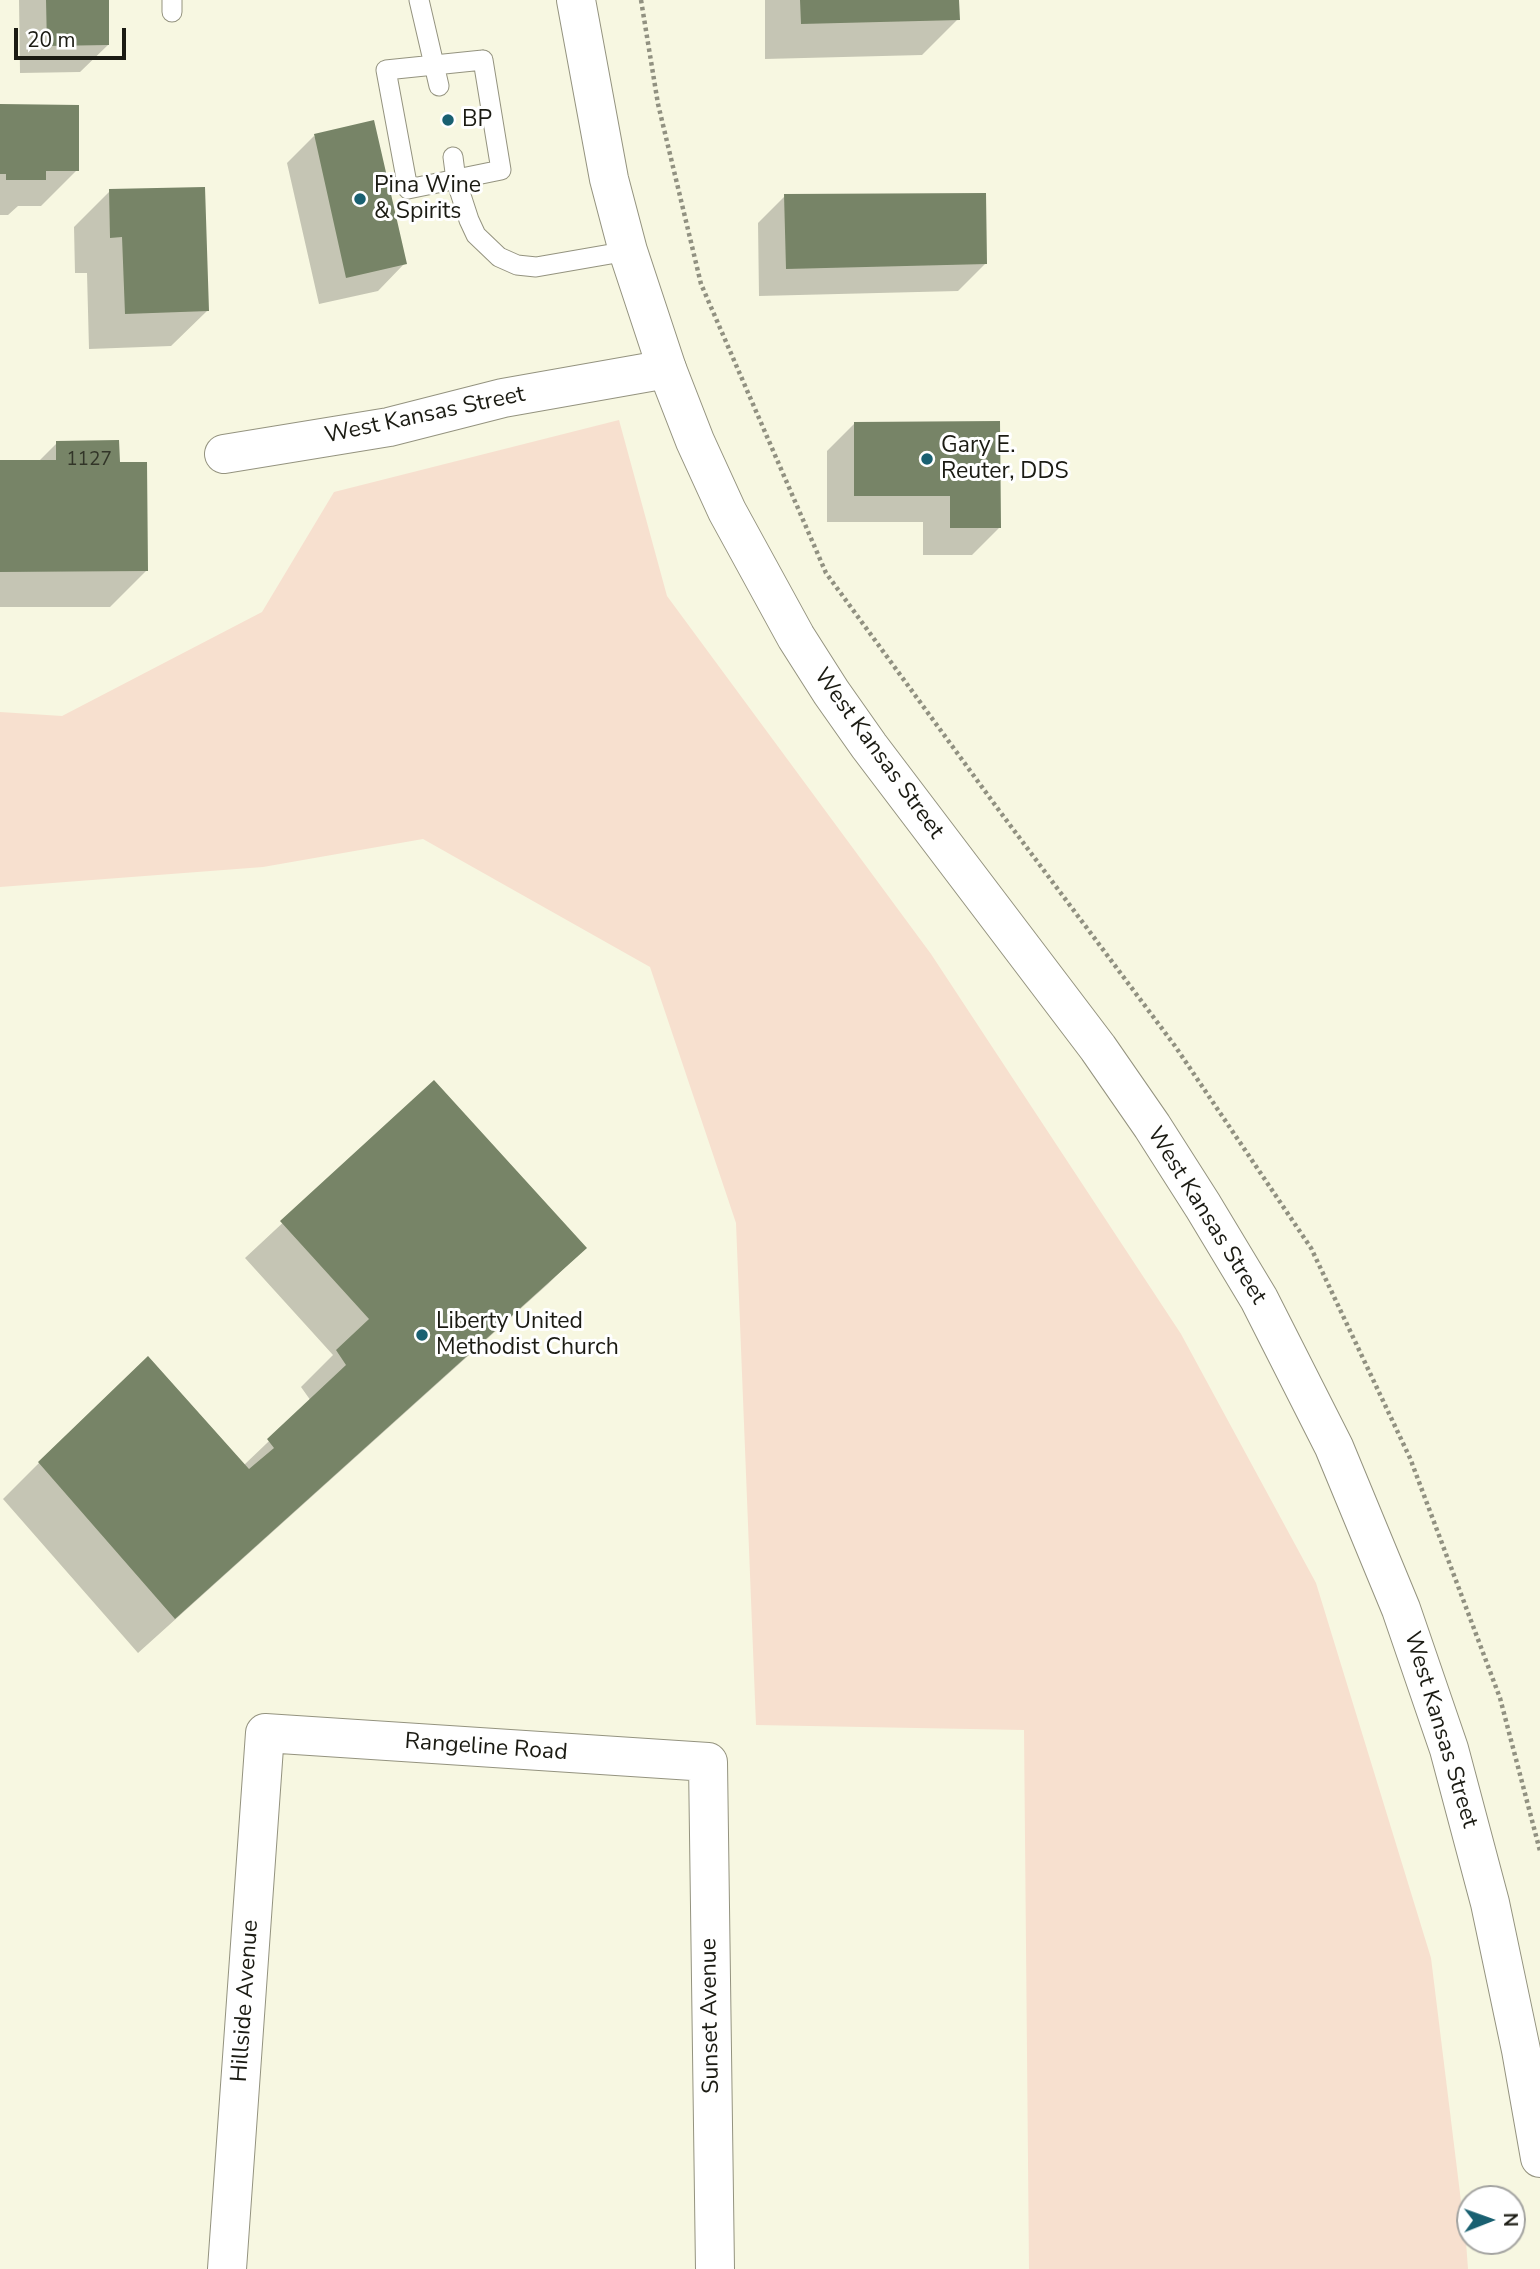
<!DOCTYPE html>
<html>
<head>
<meta charset="utf-8">
<style>
	body { margin:0 }
	#map { position:relative; width:1540px; height:2269px; overflow:hidden; background:#f7f7e1; font-family:"Nunito Sans",sans-serif }
	canvas { display:block }
	.north { position:absolute; left:1456px; top:2185px; width:70px; height:70px; box-sizing:border-box; background:#fff; border:2px solid #a4a4a1; border-radius:50%; rotate:89deg; font-size:19px; font-weight:700; line-height:28px; text-align:center; color:#1b1b13 }
	.north::after { content:''; display:block; margin:auto; width:24px; height:32px; background:#196071; clip-path:polygon(50% 0,100% 100%,50% 72%,0 100%) }
	.scale { position:absolute; left:14px; top:28px; width:112px; height:32px; box-sizing:border-box; border:4px solid #1b1b13; border-top:0; padding-left:9px; font-size:21px; line-height:24px; white-space:nowrap; color:#1b1b13; -webkit-text-stroke:5px #fff; paint-order:stroke }
</style>
</head>
<body>
<div id="map">
<canvas width="1540" height="2269"></canvas>
<div class="north">N</div>
<div class="scale">20 m</div>
</div>
<script>
const c = document.querySelector('canvas').getContext('2d');
c.lineJoin = 'round';
function paint(path, color) { c.fillStyle = color; c.fill(path, 'evenodd'); }
const toPath = rows => new Path2D(rows.map(r => 'M' + r).join(''));
function strokePath(path, color, width, dash) { c.strokeStyle = color; c.lineWidth = width; c.lineCap = dash ? 'butt' : 'round'; c.setLineDash(dash || []); c.stroke(path); }
function write(font, color, halo, rows, align = 'center') {
  c.font = font + ' "Nunito Sans",sans-serif'; c.lineWidth = 6; c.setLineDash([]); c.textBaseline = 'middle'; c.strokeStyle = halo; c.fillStyle = color; for (const [text, x, y, turn = 0] of rows) {
    c.save(); c.translate(x, y); c.rotate((+turn || 0) * Math.PI / 180); c.textAlign = isNaN(turn) ? turn : align; if (halo) c.strokeText(text, 0, 0); c.fillText(text, 0, 0); c.restore();
  }
}
const green = toPath([
	[619,420,667,596,931,954,1181,1334,1316,1583,1431,1958,1466,2242,1468,2269,1029,2269,1024,1730,756,1725,736,1223,650,967,423,839,263,867,0,887,0,712,62,716,262,612,334,492]
]);
const shadow = toPath([
	[19,0,107,0,108,45,80,72,20,73],
	[765,0,958,0,958,19,922,55,765,59],
	[0,106,77,170,41,206,18,206,8,215,0,215],
	[314,136,405,263,378,291,319,304,287,163],
	[110,191,207,311,171,346,89,349,87,273,75,273,74,227],
	[785,196,985,264,958,291,759,296,758,223],
	[854,424,999,528,972,555,923,555,923,522,827,522,827,451],
	[57,443,118,464,146,571,110,607,0,607,0,462,38,462],
	[434,1082,584,1248,548,1284,138,1653,3,1499,39,1463,244,1465,311,1401,301,1387,333,1355,245,1258]
]);
const building = toPath([
	[46,0,109,0,109,45,47,46],
	[800,0,959,0,960,20,801,24],
	[0,104,79,105,79,171,46,171,46,180,6,180,6,174,0,174],
	[374,120,407,264,346,278,314,134],
	[205,187,209,311,125,314,122,237,110,238,109,189],
	[986,193,987,264,786,269,784,194],
	[1000,421,1001,528,950,528,950,496,854,496,854,422],
	[119,440,120,462,147,462,148,571,0,572,0,460,56,460,56,441],
	[434,1080,587,1248,175,1619,38,1462,148,1356,249,1469,274,1448,267,1439,346,1365,336,1350,369,1319,280,1221]
]);
const path = toPath([
	[641,0,658,104,701,284,826,573,998,809,1175,1046,1311,1248,1410,1458,1500,1698,1540,1851]
]);
const service = toPath([
	[419,0,439,86],
	[172,12,172,0],
	[483,60,501,170,408,189,386,70,483,60],
	[453,157,456,180,469,220,476,235,499,257,517,265,536,267,628,251]
]);
const minor = toPath([
	[224,454,389,427,503,398,667,369],
	[227,2269,265,1733,708,1762,715,2269]
]);
const secondary = toPath([
	[576,0,609,179,628,251,667,369,695,441,727,511,796,637,831,692,869,746,1098,1048,1152,1126,1203,1206,1259,1299,1334,1447,1401,1609,1449,1749,1490,1903,1521,2050,1540,2158]
]);
const markers = [
	[448,120,7,"#196071"],
	[360,199,7,"#196071"],
	[927,459,7,"#196071"],
	[422,1335,7,"#196071"]
];
const numberNames = [
	["1127",89,460]
];
const poiNames = [
	["BP",462,120],
	["Pina Wine",374,186],
	["& Spirits",374,212],
	["Gary E.",941,446],
	["Reuter, DDS",941,472],
	["Liberty United",436,1322],
	["Methodist Church",436,1348]
];
const streetNames = [
	["West Kansas Street",425,416,-12],
	["West Kansas Street",878,754,54],
	["West Kansas Street",1206,1216,58],
	["West Kansas Street",1440,1730,73],
	["Rangeline Road",486,1748,4],
	["Hillside Avenue",246,2001,-86],
	["Sunset Avenue",711,2016,-91]
];
paint(green, '#f7e0cf');
paint(shadow, '#0003');
paint(building, '#778467');
strokePath(service, '#94937f', 21);
strokePath(minor, '#94937f', 40);
strokePath(secondary, '#94937f', 40);
strokePath(path, '#919181', 4.5, [3.5, 3.5]);
strokePath(service, '#fff', 19);
strokePath(minor, '#fff', 38);
strokePath(secondary, '#fff', 38);
for (const [x, y, r, color] of markers) { const dot = new Path2D(); dot.arc(x, y, r, 0, 2 * Math.PI); c.fillStyle = color; c.fill(dot); strokePath(dot, '#fff', 2.5); }
write('19px', '#323528', null, numberNames);
write('23px', '#1b1b13', '#fff', poiNames, 'left');
write('23px', '#1b1b13', '#fff', streetNames);
</script>
</body>
</html>
